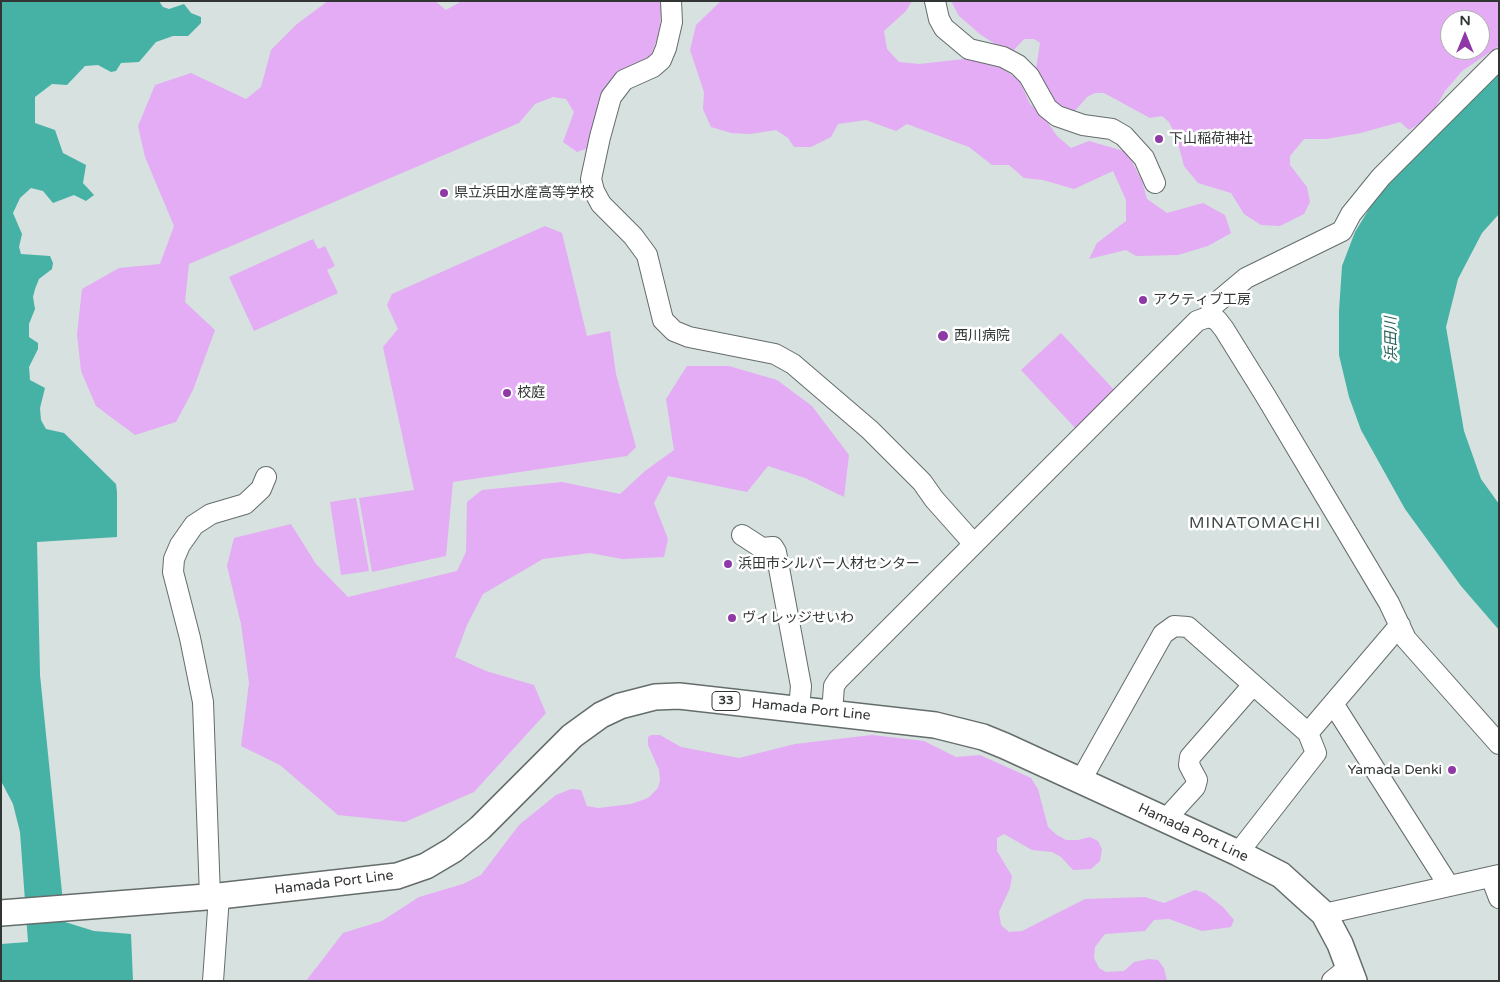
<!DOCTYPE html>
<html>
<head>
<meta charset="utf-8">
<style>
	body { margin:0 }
	#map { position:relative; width:1500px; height:982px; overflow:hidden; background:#d7e1df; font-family:"Varela Round",sans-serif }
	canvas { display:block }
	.frame { position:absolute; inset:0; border:2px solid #313534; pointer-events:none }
	.north { position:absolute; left:1440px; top:10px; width:50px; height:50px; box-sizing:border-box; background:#fff; border:1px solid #adaeae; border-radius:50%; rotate:0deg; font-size:14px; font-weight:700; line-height:20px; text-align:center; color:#313534 }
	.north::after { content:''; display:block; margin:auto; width:18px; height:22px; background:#8e39a6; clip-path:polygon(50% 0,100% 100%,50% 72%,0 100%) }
</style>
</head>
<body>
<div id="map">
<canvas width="1500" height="982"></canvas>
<div class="frame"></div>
<div class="north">N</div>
</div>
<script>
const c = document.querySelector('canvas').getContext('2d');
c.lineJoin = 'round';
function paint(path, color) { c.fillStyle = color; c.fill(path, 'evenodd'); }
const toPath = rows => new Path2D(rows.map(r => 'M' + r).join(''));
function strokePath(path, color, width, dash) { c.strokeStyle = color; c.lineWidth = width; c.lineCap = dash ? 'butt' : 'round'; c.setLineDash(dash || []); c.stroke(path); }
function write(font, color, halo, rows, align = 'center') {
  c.font = font + ' "Varela Round","Noto Sans JP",sans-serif'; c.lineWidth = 5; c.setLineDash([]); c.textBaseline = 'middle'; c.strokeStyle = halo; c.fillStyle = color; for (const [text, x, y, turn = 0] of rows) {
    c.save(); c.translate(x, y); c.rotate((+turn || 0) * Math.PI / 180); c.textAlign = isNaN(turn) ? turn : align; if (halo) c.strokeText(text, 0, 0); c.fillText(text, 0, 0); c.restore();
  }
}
const green = toPath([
	[328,1,435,1,446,10,462,1,661,1,662,4,659,34,649,60,613,77,601,104,591,147,577,152,563,142,574,112,566,99,553,97,535,104,519,123,189,264,185,302,215,330,193,390,176,422,135,435,96,406,81,371,77,334,82,289,119,268,160,264,174,226,145,157,138,126,155,85,191,73,246,99,261,87,271,50,297,24],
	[721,1,912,1,906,11,884,31,887,49,899,62,919,64,973,58,1001,68,1019,80,1030,104,1044,117,1057,136,1071,148,1089,141,1127,152,1142,181,1147,199,1167,213,1203,203,1225,215,1231,233,1208,246,1178,255,1136,256,1126,250,1089,259,1097,243,1126,221,1126,200,1113,171,1074,189,1043,180,1024,178,1009,165,992,165,969,147,907,124,896,131,866,120,838,124,831,137,811,147,794,147,788,138,776,130,750,134,731,133,711,127,703,109,704,92,690,50,696,25],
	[951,1,1499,1,1499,46,1462,71,1445,91,1430,117,1409,130,1400,122,1361,133,1326,139,1304,139,1290,156,1290,165,1307,187,1310,202,1304,214,1280,226,1261,225,1244,214,1231,193,1198,183,1184,166,1176,136,1169,122,1162,116,1150,118,1104,93,1095,93,1087,97,1074,112,1065,108,1054,101,1038,77,1036,69,1040,43,1034,39,1024,39,1014,50,1005,50,981,35,959,16],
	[1450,20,1480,20,1480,50,1450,50],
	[545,226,562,233,587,336,610,331,616,374,636,447,627,456,453,482,446,556,372,572,359,498,414,490,383,347,398,329,387,305,392,294],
	[313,239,318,249,325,246,335,266,327,270,338,293,254,331,229,277],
	[1061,333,1118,394,1078,431,1021,370],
	[687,366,729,366,777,380,812,406,849,455,844,497,805,478,768,466,747,492,668,476,654,503,668,539,664,557,622,559,590,553,543,559,483,594,467,625,455,657,486,671,534,685,546,713,474,792,405,822,338,815,280,765,241,746,249,683,241,624,227,566,234,538,291,524,316,564,348,597,457,571,466,552,467,502,482,490,562,482,620,494,645,471,674,450,666,399],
	[356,498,369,571,341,575,330,502],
	[651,735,660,735,681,747,739,758,795,744,872,735,924,741,956,757,980,755,1031,778,1038,789,1048,827,1057,835,1066,840,1078,840,1090,837,1098,841,1102,849,1100,861,1091,869,1073,870,1061,857,1052,852,1032,850,1004,834,997,838,997,851,1012,876,1010,888,999,912,1001,925,1009,932,1022,931,1085,899,1145,897,1164,903,1195,890,1205,893,1223,907,1234,920,1231,927,1202,931,1169,919,1154,920,1145,931,1105,934,1095,947,1094,958,1099,968,1106,972,1124,971,1134,962,1149,959,1158,960,1164,968,1167,981,306,981,343,933,382,921,419,897,463,884,481,875,519,825,556,795,571,789,581,790,587,806,598,808,631,804,648,798,658,788,660,780,659,770,648,745,648,737]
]);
const water = toPath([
	[1,1,159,1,163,7,169,9,184,4,191,13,201,17,201,23,188,36,173,36,156,42,139,62,121,63,116,71,111,72,98,65,85,66,67,85,52,84,35,97,35,123,55,130,63,153,86,165,83,183,94,195,86,201,74,195,53,203,43,191,31,188,20,198,13,213,22,234,19,247,21,254,50,256,53,263,52,269,39,279,35,289,33,297,35,309,29,324,29,337,38,343,38,349,29,367,30,380,45,388,40,408,41,420,46,429,64,433,116,484,117,492,117,537,37,542,40,675,65,922,94,931,131,934,133,981,1,981,1,944,28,942,20,832,13,804,1,781],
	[1499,67,1499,214,1482,233,1458,279,1446,327,1464,431,1481,479,1499,504,1499,630,1461,586,1405,509,1361,430,1349,397,1339,355,1339,311,1342,266,1355,232,1377,196]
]);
const minor = toPath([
	[671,1,672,22,666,48,661,60,653,67,624,80,611,97,600,137,591,179,594,191,601,204,633,236,647,255,663,320,674,331,689,337,775,354,793,364,870,430,922,482,934,499,974,544],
	[935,1,939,19,944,28,969,49,1003,57,1018,65,1029,76,1047,108,1057,116,1083,125,1112,129,1124,136,1144,158,1155,183],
	[1208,317,1215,304,1246,278,1342,231,1351,214,1381,177,1499,59],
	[742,535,762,548,773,547,776,552,801,686,799,709],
	[1334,705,1449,886],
	[832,712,834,686,838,680,1197,321,1208,317,1217,320,1224,329,1265,395,1389,603,1406,639,1499,744],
	[1308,733,1400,625],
	[1081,780,1163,634,1174,626,1188,627,1308,733,1316,753,1238,853],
	[1165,820,1195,787,1197,780,1189,765,1190,757,1253,685],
	[1491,877,1499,898],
	[210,897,203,702,190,638,173,572,174,559,180,545,194,525,211,514,245,504,261,489,266,477],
	[1324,914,1499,875],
	[213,981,219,896],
	[1332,981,1349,967]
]);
const major = toPath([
	[1,913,219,896,397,876,426,866,453,850,480,828,572,736,601,715,620,706,655,697,679,696,935,725,983,737,1005,746,1238,853,1281,875,1324,914,1340,944,1354,981]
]);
const markers = [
	[1159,139,5,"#8e39a6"],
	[444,193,5,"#8e39a6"],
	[1143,300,5,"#8e39a6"],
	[943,336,6,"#8e39a6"],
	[507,393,5,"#8e39a6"],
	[728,564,5,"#8e39a6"],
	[732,618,5,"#8e39a6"],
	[1452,770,5,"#8e39a6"]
];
const shields = [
	[726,701,28]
];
const shieldNames = [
	["33",726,701]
];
const poiNames = [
	["下山稲荷神社",1169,139],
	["県立浜田水産高等学校",454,193],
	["アクティブ工房",1153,300],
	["西川病院",954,336],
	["校庭",517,393],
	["浜田市シルバー人材センター",738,564],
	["ヴィレッジせいわ",742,618],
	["Yamada Denki",1442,770,"right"]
];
const streetNames = [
	["Hamada Port Line",811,710,6],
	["Hamada Port Line",1193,833,25],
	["Hamada Port Line",334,883,-7]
];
const waterNames = [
	["浜田川",1392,339,-91]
];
const quarterNames = [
	["MINATOMACHI",1255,524]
];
paint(green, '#e3acf4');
paint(water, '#45b2a5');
strokePath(minor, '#646d6b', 22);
strokePath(major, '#646d6b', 28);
strokePath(minor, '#fff', 20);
strokePath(major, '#fff', 25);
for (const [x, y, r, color] of markers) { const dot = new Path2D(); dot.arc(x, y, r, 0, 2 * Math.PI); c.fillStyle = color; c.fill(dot); strokePath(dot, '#fff', 2); }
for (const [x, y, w] of shields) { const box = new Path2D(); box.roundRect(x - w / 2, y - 9.5, w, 19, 4); c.fillStyle = '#fff'; c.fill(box); strokePath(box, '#313534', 1); }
write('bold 12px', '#313534', null, shieldNames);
write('14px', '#313534', '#fff', poiNames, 'left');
write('14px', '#313534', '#fff', streetNames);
write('italic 15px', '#225e56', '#fff', waterNames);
c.letterSpacing = '1px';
write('16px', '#434b4a', '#fff', quarterNames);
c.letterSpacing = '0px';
</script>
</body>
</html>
